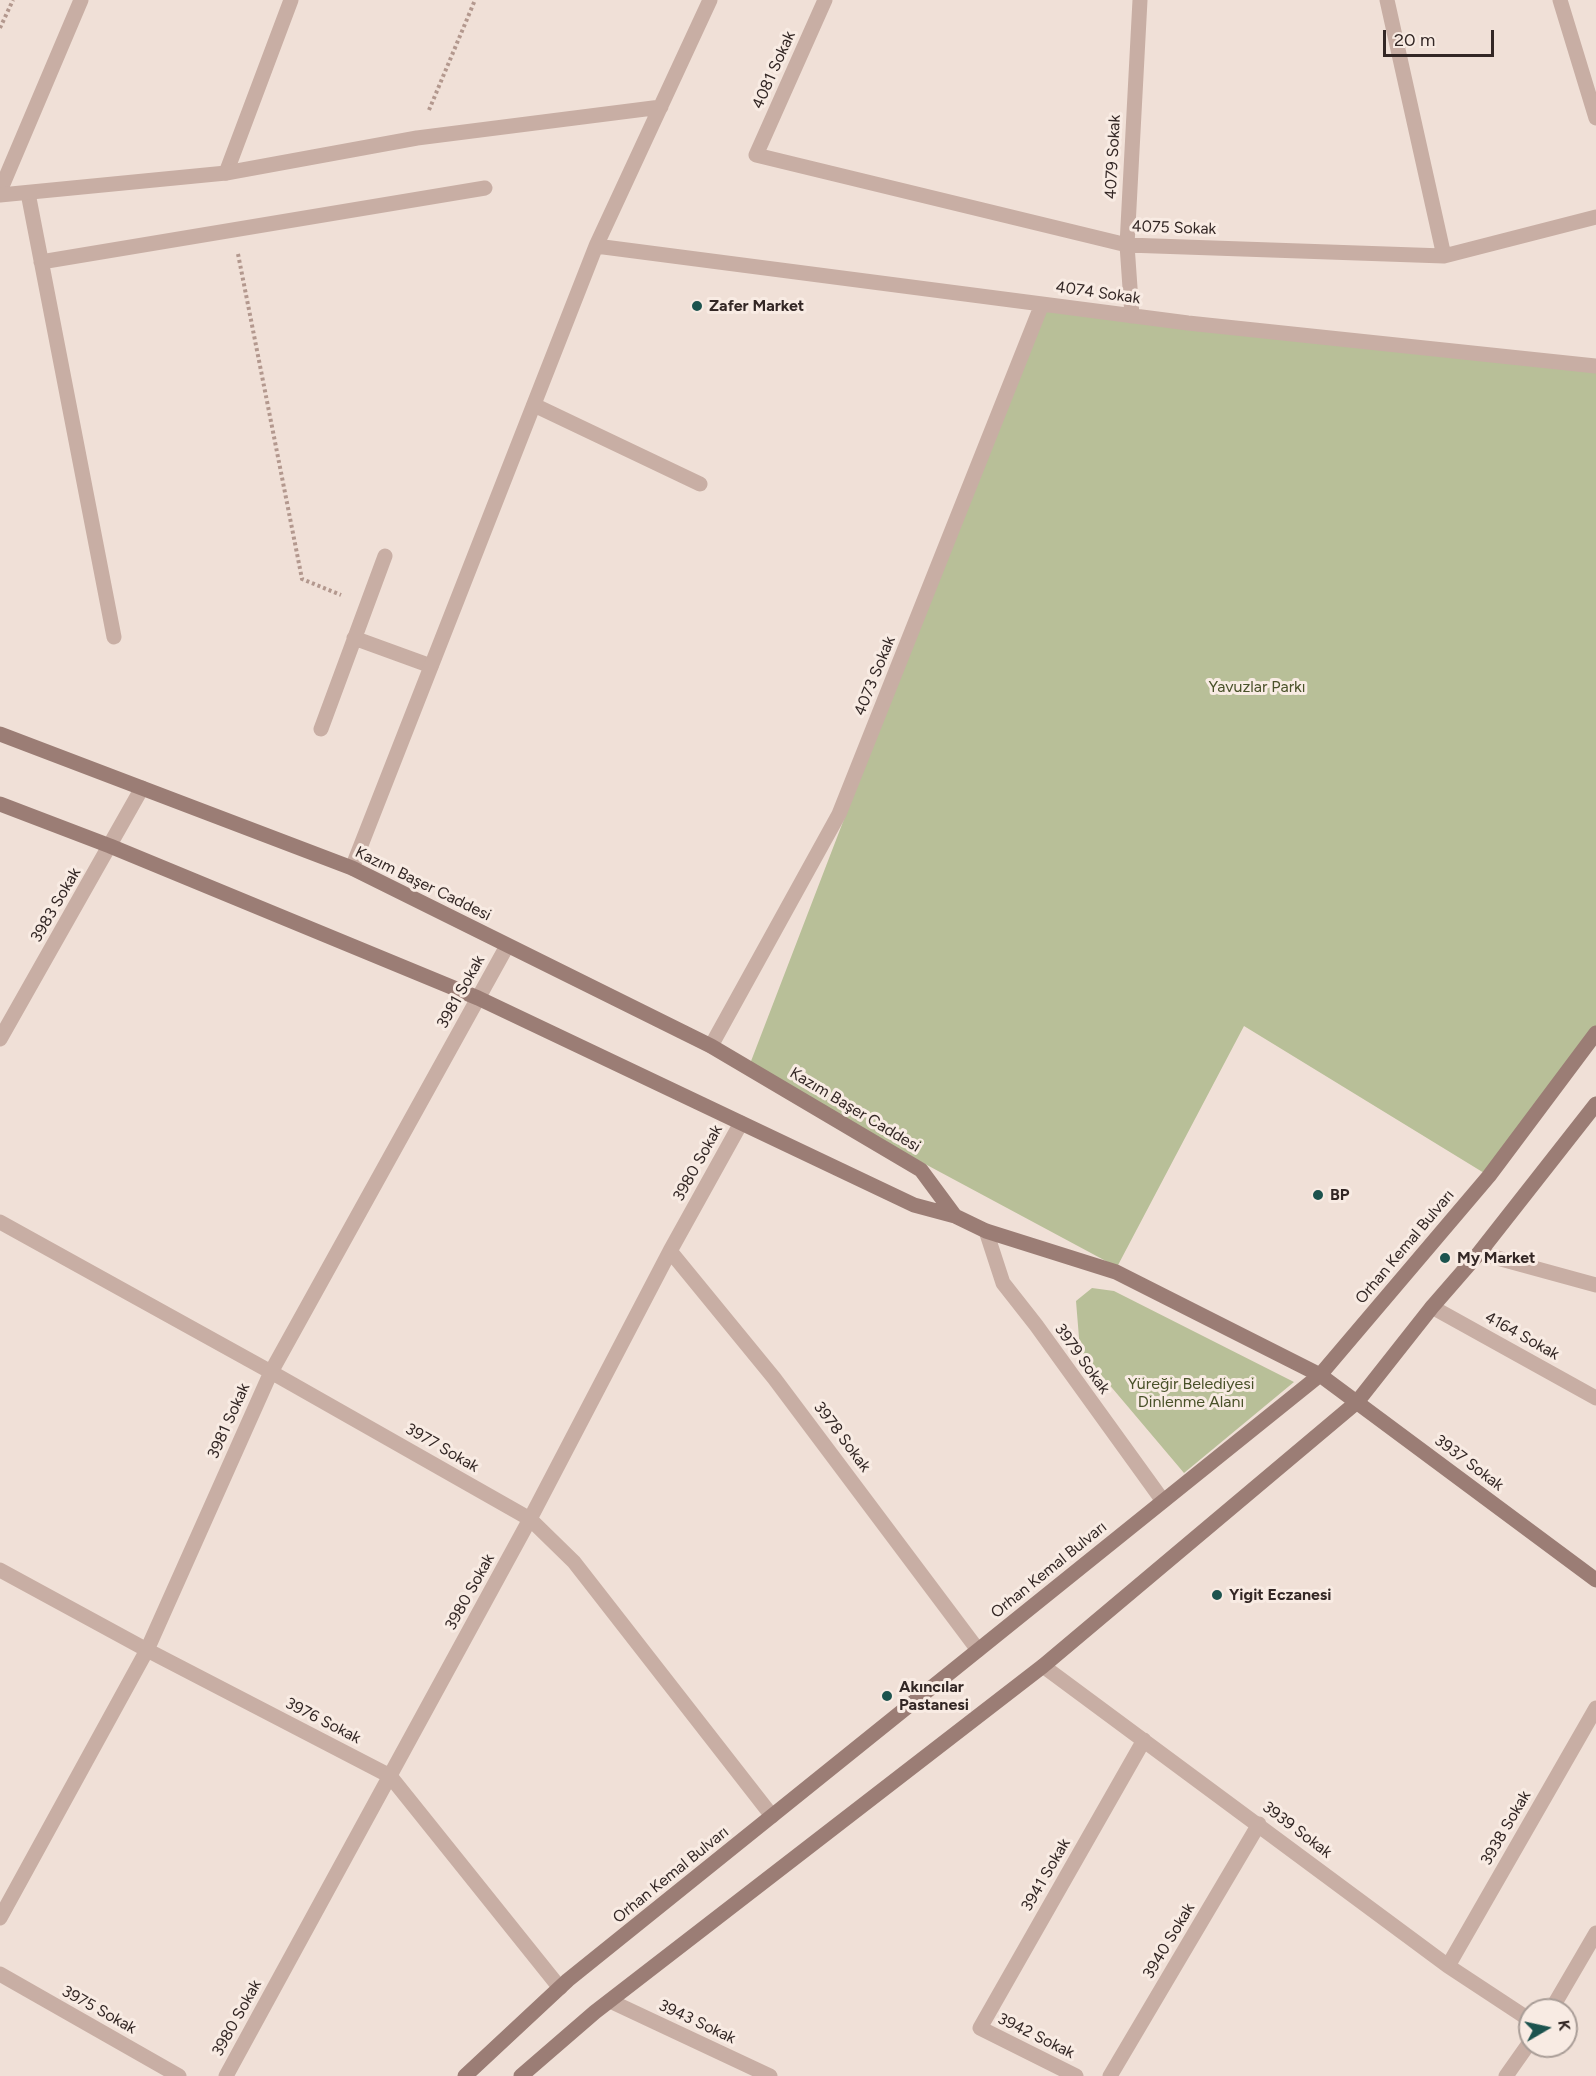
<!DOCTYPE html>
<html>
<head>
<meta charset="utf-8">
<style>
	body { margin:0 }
	#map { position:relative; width:1596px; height:2076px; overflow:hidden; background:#f0e0d7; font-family:Figtree,sans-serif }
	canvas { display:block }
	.north { position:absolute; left:1518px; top:1998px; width:60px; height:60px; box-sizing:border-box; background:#f8ebe3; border:2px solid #a99d97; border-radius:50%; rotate:81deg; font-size:16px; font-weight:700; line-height:24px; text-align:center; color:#332725 }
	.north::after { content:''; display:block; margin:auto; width:21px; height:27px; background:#1c534e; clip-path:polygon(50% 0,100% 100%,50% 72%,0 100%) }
	.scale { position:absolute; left:1383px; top:30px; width:111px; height:27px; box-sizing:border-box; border:3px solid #332725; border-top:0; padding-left:8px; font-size:18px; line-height:21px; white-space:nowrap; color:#332725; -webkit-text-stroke:4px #f8ebe3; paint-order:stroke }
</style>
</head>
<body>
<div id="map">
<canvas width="1596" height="2076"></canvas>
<div class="north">K</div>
<div class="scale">20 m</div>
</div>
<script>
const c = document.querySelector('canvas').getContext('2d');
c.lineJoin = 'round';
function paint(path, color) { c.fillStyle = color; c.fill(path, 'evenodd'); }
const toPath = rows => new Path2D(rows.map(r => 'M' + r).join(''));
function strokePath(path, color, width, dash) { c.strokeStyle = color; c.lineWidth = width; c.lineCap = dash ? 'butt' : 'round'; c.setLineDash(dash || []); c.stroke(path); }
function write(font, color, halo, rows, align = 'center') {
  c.font = font + ' Figtree,sans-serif'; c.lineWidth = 6; c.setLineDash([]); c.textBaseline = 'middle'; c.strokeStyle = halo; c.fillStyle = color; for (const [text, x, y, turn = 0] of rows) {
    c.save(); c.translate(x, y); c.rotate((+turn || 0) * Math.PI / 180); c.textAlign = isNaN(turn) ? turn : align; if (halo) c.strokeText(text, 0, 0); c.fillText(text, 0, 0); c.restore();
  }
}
const green = toPath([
	[1042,304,1596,365,1596,1033,1489,1176,1244,1026,1117,1267,748,1069],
	[1092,1288,1114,1291,1294,1382,1184,1473,1080,1350,1076,1301]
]);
const path = toPath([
	[0,28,13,0],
	[429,110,475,0],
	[238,254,302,579,341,595]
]);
const service = toPath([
	[226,173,291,0],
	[0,191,81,0],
	[28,193,114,637],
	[41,262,485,188],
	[534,405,700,484],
	[354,638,431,666],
	[321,729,385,556]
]);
const minor = toPath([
	[825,0,756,155,1127,245,1444,256,1596,217],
	[1387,0,1444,256],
	[1560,0,1596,118],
	[0,195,226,173,417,138,661,107],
	[596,246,1188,323,1596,366],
	[1132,316,1127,245,1140,0],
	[352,868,596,246,710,0],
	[0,1039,142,788],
	[711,1046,839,814,1042,304],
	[0,1222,271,1372,530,1519,574,1562,772,1816],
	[986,1231,1003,1283,1036,1325,1163,1501],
	[670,1251,774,1378,978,1650],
	[1479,1253,1596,1285],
	[1432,1307,1596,1398],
	[0,1570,147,1650,390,1776,560,1988],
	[1043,1666,1448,1966,1530,2020],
	[0,1918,147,1650,271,1372,507,946],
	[1448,1966,1596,1708],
	[0,1974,179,2076],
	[610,2001,770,2076],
	[1551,2010,1596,1933],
	[226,2076,530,1519,670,1251,741,1123],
	[1076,2076,980,2028,1144,1740],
	[1110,2076,1259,1824],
	[1506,2076,1530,2042]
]);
const secondary = toPath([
	[0,734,352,868,711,1046,921,1170,955,1216],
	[0,804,110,846,478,998,914,1205,955,1216,986,1231,1116,1272,1320,1375,1596,1580],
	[465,2076,568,1980,1320,1375,1489,1176,1596,1033],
	[521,2076,595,2012,1043,1666,1357,1402,1432,1307,1479,1253,1596,1104]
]);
const markers = [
	[697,306,6,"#1c534e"],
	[1318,1195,6,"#1c534e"],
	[1445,1258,6,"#1c534e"],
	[1217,1595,6,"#1c534e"],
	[887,1696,6,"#1c534e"]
];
const streetNames = [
	["4081 Sokak",774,70,-66],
	["4079 Sokak",1113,157,-87],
	["4075 Sokak",1174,228,2],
	["4074 Sokak",1098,293,8],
	["4073 Sokak",875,676,-68],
	["Kazım Başer Caddesi",423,884,26],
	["3983 Sokak",56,905,-60],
	["3981 Sokak",461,992,-61],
	["Kazım Başer Caddesi",855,1110,31],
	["3980 Sokak",698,1163,-61],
	["Orhan Kemal Bulvarı",1405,1247,-50],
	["4164 Sokak",1522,1336,29],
	["3979 Sokak",1082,1359,54],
	["3981 Sokak",229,1421,-66],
	["3978 Sokak",842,1437,53],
	["3977 Sokak",442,1448,30],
	["3937 Sokak",1469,1463,37],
	["Orhan Kemal Bulvarı",1049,1570,-39],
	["3980 Sokak",470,1592,-61],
	["3976 Sokak",323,1721,27],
	["3938 Sokak",1506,1828,-60],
	["3939 Sokak",1297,1830,37],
	["Orhan Kemal Bulvarı",671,1875,-39],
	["3941 Sokak",1046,1875,-60],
	["3940 Sokak",1169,1941,-59],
	["3975 Sokak",99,2010,29],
	["3980 Sokak",237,2018,-61],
	["3943 Sokak",697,2022,25],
	["3942 Sokak",1036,2036,26]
];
const poiNames = [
	["Zafer Market",709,306],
	["BP",1330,1195],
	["My Market",1457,1258],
	["Yigit Eczanesi",1229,1595],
	["Akıncılar",899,1687],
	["Pastanesi",899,1705]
];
const parkNames = [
	["Yavuzlar Parkı",1257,687],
	["Yüreğir Belediyesi",1191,1384],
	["Dinlenme Alanı",1191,1402]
];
paint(green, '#b8bf98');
strokePath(path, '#b3988e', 4, [3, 3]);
strokePath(service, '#c8aea4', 15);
strokePath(minor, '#c8aea4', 15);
strokePath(secondary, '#9b7d75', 15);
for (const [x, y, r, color] of markers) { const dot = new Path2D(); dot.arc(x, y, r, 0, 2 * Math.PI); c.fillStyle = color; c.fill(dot); strokePath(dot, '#f8ebe3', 2); }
write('16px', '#332725', '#f8ebe3', streetNames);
write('bold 16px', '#332725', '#f8ebe3', poiNames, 'left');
write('16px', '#495129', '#f8ebe3', parkNames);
</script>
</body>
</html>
